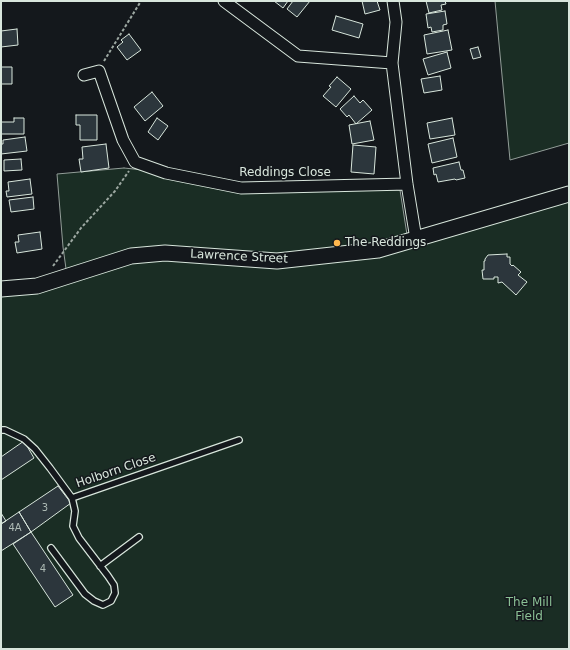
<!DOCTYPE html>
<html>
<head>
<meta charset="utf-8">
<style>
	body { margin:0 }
	#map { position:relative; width:570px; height:650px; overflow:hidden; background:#14181c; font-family:"DejaVu Sans",sans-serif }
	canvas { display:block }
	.frame { position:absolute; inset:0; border:2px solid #d8e6dc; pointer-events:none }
</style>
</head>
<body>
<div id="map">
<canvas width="570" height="650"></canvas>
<div class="frame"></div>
</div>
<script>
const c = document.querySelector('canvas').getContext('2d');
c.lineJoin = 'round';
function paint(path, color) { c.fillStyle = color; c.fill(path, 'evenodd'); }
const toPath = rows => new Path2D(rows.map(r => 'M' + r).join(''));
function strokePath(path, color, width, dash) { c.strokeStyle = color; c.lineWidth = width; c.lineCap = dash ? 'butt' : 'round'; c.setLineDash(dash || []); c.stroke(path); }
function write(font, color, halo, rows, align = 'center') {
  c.font = font + ' "DejaVu Sans",sans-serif'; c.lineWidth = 3; c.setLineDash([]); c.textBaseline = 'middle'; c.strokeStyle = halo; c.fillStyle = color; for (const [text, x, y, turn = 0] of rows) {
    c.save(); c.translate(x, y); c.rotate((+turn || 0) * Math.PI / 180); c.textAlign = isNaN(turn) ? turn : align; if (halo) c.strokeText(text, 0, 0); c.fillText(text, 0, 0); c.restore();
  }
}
const green = toPath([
	[495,1,569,1,569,143,510,160,495,1],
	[124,168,162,172,243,188,400,190,408,241,569,194,569,649,1,649,1,289,67,276,63,247,57,174,124,168]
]);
const building = toPath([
	[274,1,288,1,283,8,274,1],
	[293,1,310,1,297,17,287,9,293,1],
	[362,1,377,1,380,10,365,14,362,1],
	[426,1,445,1,446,4,441,5,442,10,429,13,426,1],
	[445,11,447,24,443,25,443,30,432,32,431,27,428,28,426,14,445,11],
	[336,16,363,24,359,38,332,30,336,16],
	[17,29,18,45,1,47,1,31,17,29],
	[448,30,452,50,427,54,424,35,448,30],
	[129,34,141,50,127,60,117,47,123,42,121,40,129,34],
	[478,47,481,57,473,59,470,49,478,47],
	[447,52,451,68,428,75,423,59,447,52],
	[1,67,12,67,12,84,1,84,1,67],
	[440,76,442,90,424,93,421,79,440,76],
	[337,77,351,89,336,107,323,96,331,87,329,86,337,77],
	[152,92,163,106,145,121,134,107,152,92],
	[354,96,360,103,363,100,372,110,356,124,349,115,347,117,340,109,354,96],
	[76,115,97,115,97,140,80,140,80,125,76,125,76,115],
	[14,118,24,118,24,134,1,134,1,122,14,122,14,118],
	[157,118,168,126,158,140,148,132,157,118],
	[452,118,455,135,430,139,427,123,452,118],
	[370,121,374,140,352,144,349,125,370,121],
	[25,137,27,151,1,154,1,144,3,144,3,140,25,137],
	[453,138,457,157,432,163,428,144,453,138],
	[106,144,109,168,81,172,79,159,83,159,82,147,106,144],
	[353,145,376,147,374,174,351,172,353,145],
	[21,159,22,170,4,171,4,160,21,159],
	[459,162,461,170,463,170,465,178,456,180,455,179,438,182,436,174,434,175,433,168,459,162],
	[30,179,32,194,7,197,6,191,9,191,8,182,30,179],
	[33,197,34,209,11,212,9,200,33,197],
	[40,232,42,249,17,253,15,242,19,242,18,235,40,232],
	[507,254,507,257,510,257,510,264,512,266,513,265,521,272,518,275,527,282,516,295,502,282,498,283,498,277,494,277,494,279,483,279,482,270,484,270,484,261,485,261,485,259,488,255,507,254],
	[24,441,34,458,1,480,1,457,24,441],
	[58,486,71,503,31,532,19,512,58,486],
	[19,512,31,532,1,551,1,524,19,512],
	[1,513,6,521,1,524,1,513],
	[31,532,73,595,55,607,13,544,31,532]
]);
const path = toPath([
	[104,61,141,1],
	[53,266,81,228,115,191,129,171]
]);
const lane = toPath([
	[1,430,5,430,24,439,35,449,50,468,72,498,239,440],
	[51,548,85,594,94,601,103,605,111,601,115,593,114,585,108,576,79,538,73,526,75,511,72,498],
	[100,566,139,537]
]);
const street = toPath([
	[224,1,298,56,392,63,407,184,416,239],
	[392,63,396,22,393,1],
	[84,75,99,71,123,140,135,162,166,173,241,188,407,184]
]);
const secondary = toPath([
	[1,289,37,286,131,256,165,253,277,261,378,250,569,194]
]);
const markers = [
	[337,243,4,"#ffb74d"]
];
const numberNames = [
	["3",45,508],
	["4A",15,528],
	["4",43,569]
];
const streetNames = [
	["Reddings Close",285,173],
	["Lawrence Street",239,257,3],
	["Holborn Close",116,471,-19]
];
const poiNames = [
	["The Reddings",345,243]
];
const parkNames = [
	["The Mill",529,603],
	["Field",529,617]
];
paint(green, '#1a2d24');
strokePath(green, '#939e99', 1);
paint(building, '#2c363c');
strokePath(building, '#d8e6dc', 1);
strokePath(lane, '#d8e6dc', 8);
strokePath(street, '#d8e6dc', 13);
strokePath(secondary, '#d8e6dc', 17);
strokePath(path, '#9da8a2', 2, [3, 2]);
strokePath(lane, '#14181c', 5.5);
strokePath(street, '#14181c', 11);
strokePath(secondary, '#14181c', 15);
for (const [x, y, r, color] of markers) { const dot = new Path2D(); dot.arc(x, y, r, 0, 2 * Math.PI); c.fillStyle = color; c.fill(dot); strokePath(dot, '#14181c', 1.5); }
write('10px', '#adbab4', null, numberNames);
write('12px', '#d8e6dc', '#14181c', streetNames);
write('12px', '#d8e6dc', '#14181c', poiNames, 'left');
write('12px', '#8ac095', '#14181c', parkNames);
</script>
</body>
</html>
